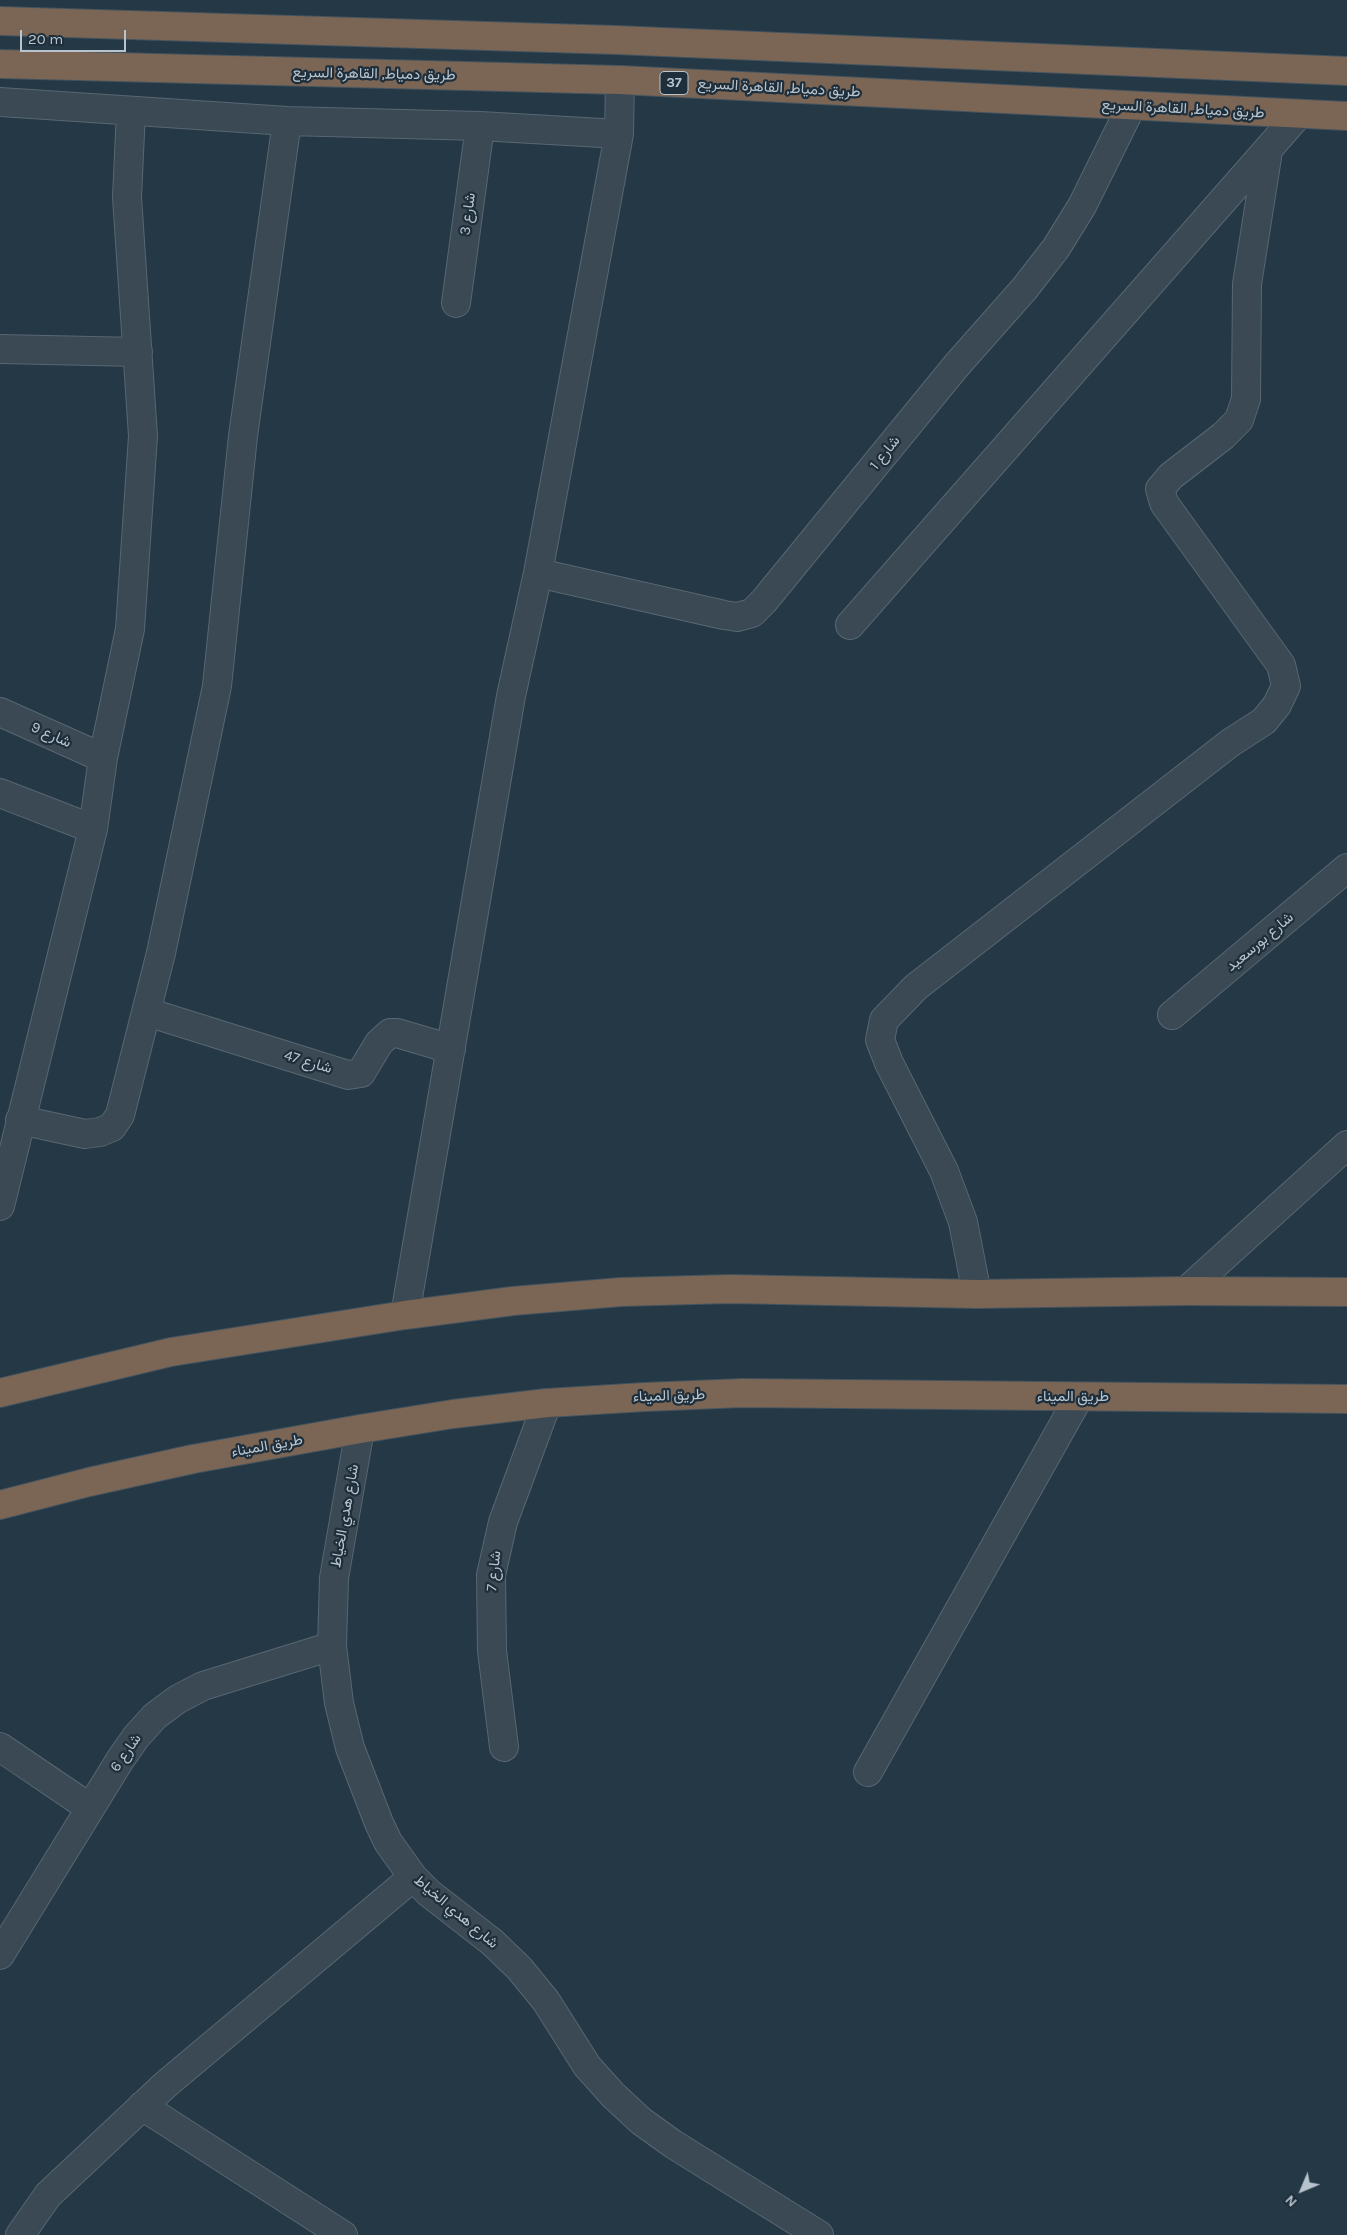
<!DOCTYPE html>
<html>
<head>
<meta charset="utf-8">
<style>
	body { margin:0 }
	#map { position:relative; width:1347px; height:2235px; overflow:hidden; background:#253845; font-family:Karla,sans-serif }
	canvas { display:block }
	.north { position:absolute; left:1277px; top:2165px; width:50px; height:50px; -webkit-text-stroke:4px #1e2e3a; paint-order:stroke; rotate:225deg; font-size:14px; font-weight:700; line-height:20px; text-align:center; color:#b7c4ce }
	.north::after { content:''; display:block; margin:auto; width:18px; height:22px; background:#b7c4ce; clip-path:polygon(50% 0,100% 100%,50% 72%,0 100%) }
	.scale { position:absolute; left:20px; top:30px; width:106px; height:22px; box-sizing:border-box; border:2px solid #b7c4ce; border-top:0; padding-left:6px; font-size:15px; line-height:18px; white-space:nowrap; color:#b7c4ce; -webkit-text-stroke:4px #1e2e3a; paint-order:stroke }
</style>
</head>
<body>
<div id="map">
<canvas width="1347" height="2235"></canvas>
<div class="north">N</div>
<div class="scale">20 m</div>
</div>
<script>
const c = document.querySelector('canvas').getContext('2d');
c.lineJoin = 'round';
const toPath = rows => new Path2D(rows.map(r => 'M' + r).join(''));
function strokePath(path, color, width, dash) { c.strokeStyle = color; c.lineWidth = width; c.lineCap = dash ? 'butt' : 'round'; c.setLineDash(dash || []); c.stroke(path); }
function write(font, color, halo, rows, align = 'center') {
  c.font = font + ' Karla,Vazirmatn,sans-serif'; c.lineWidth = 4.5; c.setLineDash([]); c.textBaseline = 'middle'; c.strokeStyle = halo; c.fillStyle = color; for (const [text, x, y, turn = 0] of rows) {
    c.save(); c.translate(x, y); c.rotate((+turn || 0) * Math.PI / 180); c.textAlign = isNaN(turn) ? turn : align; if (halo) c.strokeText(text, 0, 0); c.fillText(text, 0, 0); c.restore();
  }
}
const minor = toPath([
	[0,102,287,121,480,126,619,134],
	[456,303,480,126],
	[0,349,138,352],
	[538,573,724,615,737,617,752,613,764,601,956,366,1025,288,1056,248,1082,206,1131,107],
	[850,625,1298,115],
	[0,712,103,758],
	[0,793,93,829],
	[147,1012,348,1075,361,1073,379,1043,390,1033,397,1033,451,1049],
	[1172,1015,1347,868],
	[20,1120,85,1134,100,1132,112,1127,120,1115,161,953,217,686,243,436,287,121],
	[0,1206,93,829,103,758,130,629,143,436,127,197,131,111],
	[1186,1291,1347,1145],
	[977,1294,963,1222,944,1171,889,1063,880,1040,884,1020,916,987,1230,743,1264,721,1277,705,1286,686,1281,665,1164,503,1160,489,1171,476,1223,436,1239,420,1246,399,1247,284,1268,151],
	[405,1315,511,696,538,573,619,134,620,80],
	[360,1429,334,1578,332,1646,339,1703,350,1748,379,1823,388,1842,413,1877,429,1893,492,1942,519,1968,546,2001,587,2066,613,2095,641,2121,673,2144,819,2235],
	[0,1747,90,1808],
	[504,1747,492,1651,491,1575,503,1522,547,1403],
	[868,1772,1079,1397],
	[0,1955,120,1760,136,1737,155,1716,178,1699,203,1686,332,1646],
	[142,2106,343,2235],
	[20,2235,48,2195,165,2085,413,1877]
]);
const highway = toPath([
	[0,21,616,40,1347,71],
	[0,64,620,80,1347,116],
	[0,1393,171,1352,405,1315,513,1301,621,1292,730,1289,977,1294,1186,1291,1347,1292],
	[0,1505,89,1482,193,1459,360,1429,453,1414,547,1403,645,1397,743,1393,1347,1399]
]);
const shields = [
	[674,83,28]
];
const shieldNames = [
	["37",674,83]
];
const streetNames = [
	["طريق دمياط, القاهرة السريع",374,74,1],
	["طريق دمياط, القاهرة السريع",779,88,3],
	["طريق دمياط, القاهرة السريع",1183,109,3],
	["شارع 3",468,214,-82],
	["شارع 1",885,453,-51],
	["شارع 9",51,735,24],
	["شارع بورسعيد",1260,942,-40],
	["شارع 47",308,1062,17],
	["طريق الميناء",669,1396,-2],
	["طريق الميناء",1073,1397],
	["طريق الميناء",267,1446,-10],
	["شارع هدي الخياط",345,1516,-80],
	["شارع 7",494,1571,-84],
	["شارع 6",126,1753,-55],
	["شارع هدي الخياط",456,1912,40]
];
strokePath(minor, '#586772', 30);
strokePath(highway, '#44545f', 30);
strokePath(minor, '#3a4954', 28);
strokePath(highway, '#7b6656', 28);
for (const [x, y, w] of shields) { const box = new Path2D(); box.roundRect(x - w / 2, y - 11.5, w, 23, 4); c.fillStyle = '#1e2e3a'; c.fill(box); strokePath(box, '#b7c4ce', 1); }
write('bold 14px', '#b7c4ce', null, shieldNames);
write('15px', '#b7c4ce', '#1e2e3a', streetNames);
</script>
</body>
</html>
